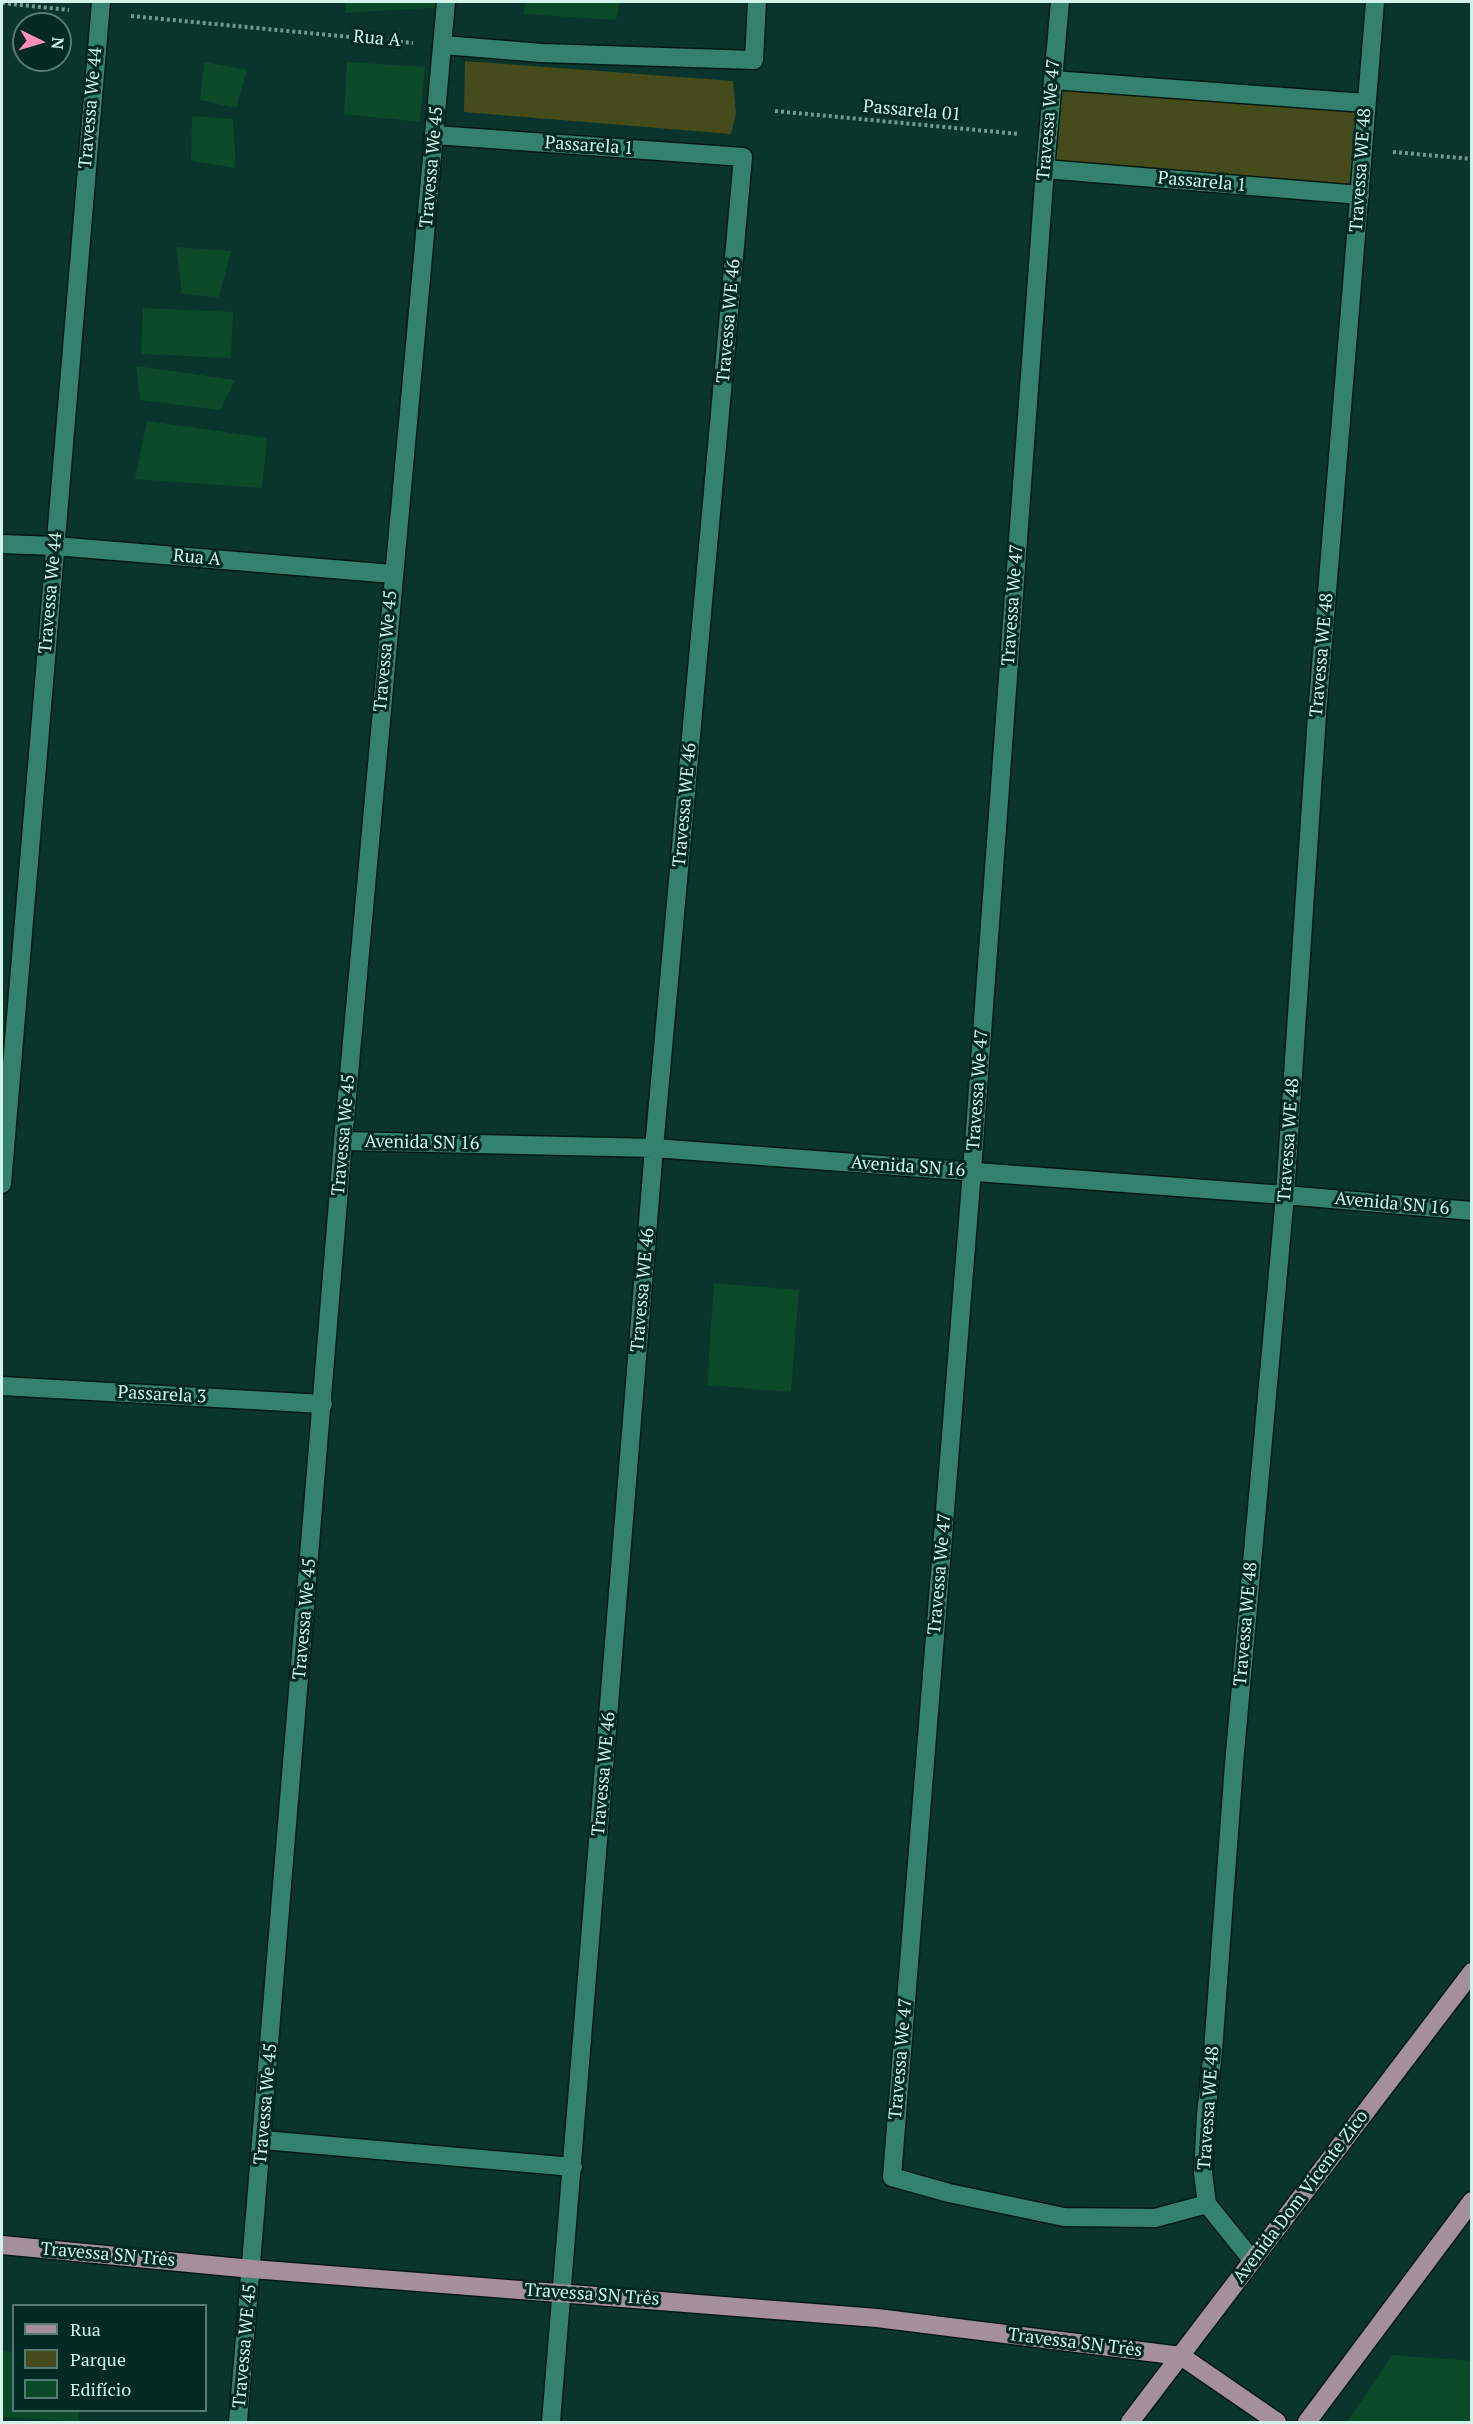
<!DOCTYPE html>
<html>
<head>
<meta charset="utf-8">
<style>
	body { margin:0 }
	#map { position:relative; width:1473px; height:2424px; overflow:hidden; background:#0a352c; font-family:"PT Serif",serif }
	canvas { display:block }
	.frame { position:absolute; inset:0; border:3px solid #d0f4e9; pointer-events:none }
	.legend { position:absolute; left:12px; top:2304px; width:195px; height:108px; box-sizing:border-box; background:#002a22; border:2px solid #537b72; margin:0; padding:8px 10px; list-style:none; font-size:18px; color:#d0f4e9 }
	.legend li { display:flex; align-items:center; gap:12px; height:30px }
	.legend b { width:30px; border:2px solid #537b72 }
	.north { position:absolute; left:12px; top:12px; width:60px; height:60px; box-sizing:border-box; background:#002a22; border:2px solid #537b72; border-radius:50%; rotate:95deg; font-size:16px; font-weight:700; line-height:24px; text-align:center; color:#d0f4e9 }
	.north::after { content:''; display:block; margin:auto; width:21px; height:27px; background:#fe8ebb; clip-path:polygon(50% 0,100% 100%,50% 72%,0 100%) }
</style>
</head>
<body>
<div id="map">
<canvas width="1473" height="2424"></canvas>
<div class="frame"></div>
<ul class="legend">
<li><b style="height:8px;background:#a48f9b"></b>Rua</li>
<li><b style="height:16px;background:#454b1b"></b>Parque</li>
<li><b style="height:16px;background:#0b4929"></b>Edifício</li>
</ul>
<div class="north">N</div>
</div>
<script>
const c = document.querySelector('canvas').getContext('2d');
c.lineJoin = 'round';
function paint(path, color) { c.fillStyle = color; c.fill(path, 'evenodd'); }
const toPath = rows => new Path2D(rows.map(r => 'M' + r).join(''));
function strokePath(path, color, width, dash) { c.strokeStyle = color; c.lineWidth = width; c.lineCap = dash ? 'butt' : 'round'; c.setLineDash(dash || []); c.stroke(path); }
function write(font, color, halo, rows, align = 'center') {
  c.font = font + ' "PT Serif",serif'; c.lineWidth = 6; c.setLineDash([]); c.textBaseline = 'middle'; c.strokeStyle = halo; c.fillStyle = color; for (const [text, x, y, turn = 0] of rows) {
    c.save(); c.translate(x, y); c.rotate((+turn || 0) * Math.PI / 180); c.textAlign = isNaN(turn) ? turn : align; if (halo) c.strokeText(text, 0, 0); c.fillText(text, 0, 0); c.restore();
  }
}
const green = toPath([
	[465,61,733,81,736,114,731,134,464,112],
	[1053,80,1365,103,1360,195,1045,169]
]);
const building = toPath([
	[346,2,442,2,443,7,346,13],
	[525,2,620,2,616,20,524,14],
	[204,62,247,70,236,108,200,100],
	[347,62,425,67,420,122,344,114],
	[192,116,233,119,236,168,191,161],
	[176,247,231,251,219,297,182,294],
	[143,308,233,312,231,358,141,354],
	[136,366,235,380,220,410,140,400],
	[147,421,267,438,262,488,135,479],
	[714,1283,799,1290,791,1392,707,1385],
	[2,2351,14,2352,14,2410,79,2410,79,2422,2,2417],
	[1392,2355,1472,2361,1472,2422,1347,2422]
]);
const path = toPath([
	[2,3,69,10],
	[131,16,413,43],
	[775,111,1019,134],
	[1393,152,1472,159]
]);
const lane = toPath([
	[2,1386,323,1404],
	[263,2140,573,2167]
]);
const street = toPath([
	[1060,2,1045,169,972,1171,892,2177,949,2193,1064,2217,1155,2218,1207,2204],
	[443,45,542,53,754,60,757,2],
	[1053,80,1365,103],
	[435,135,743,157,654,1148,551,2422],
	[1045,169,1360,195],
	[2,544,55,546,393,574],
	[343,1141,654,1148,1285,1195,1472,1211],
	[2,1184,101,2],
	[1253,2261,1207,2204,1203,2173,1206,2115,1213,2051,1234,1764,1285,1195,1317,715,1375,2],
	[238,2422,343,1141,446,2]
]);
const primary = toPath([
	[2,2245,252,2269,877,2318,1181,2356,1277,2422],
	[1130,2422,1472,1972],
	[1307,2422,1472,2201]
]);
const streetNames = [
	["Rua A",377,39,5],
	["Travessa We 44",91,108,-85],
	["Passarela 01",912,111,5],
	["Travessa We 47",1049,120,-85],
	["Passarela 1",589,146,4],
	["Travessa We 45",432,167,-85],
	["Travessa WE 48",1361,170,-86],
	["Passarela 1",1202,182,5],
	["Travessa WE 46",729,321,-85],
	["Rua A",197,558,5],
	["Travessa We 44",51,593,-85],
	["Travessa We 47",1013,605,-86],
	["Travessa We 45",386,651,-85],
	["Travessa WE 48",1322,655,-85],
	["Travessa WE 46",685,805,-85],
	["Travessa We 47",978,1090,-86],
	["Travessa We 45",344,1135,-85],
	["Travessa WE 48",1289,1140,-86],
	["Avenida SN 16",422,1143,1],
	["Avenida SN 16",908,1167,4],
	["Avenida SN 16",1392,1204,5],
	["Travessa WE 46",643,1290,-85],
	["Passarela 3",162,1395,3],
	["Travessa We 47",940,1574,-85],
	["Travessa We 45",305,1619,-85],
	["Travessa WE 48",1246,1624,-85],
	["Travessa WE 46",604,1774,-85],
	["Travessa We 47",901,2059,-85],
	["Travessa We 45",266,2104,-85],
	["Travessa WE 48",1209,2108,-86],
	["Avenida Dom Vicente Zico",1301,2197,-53],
	["Travessa SN Três",108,2255,5],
	["Travessa SN Três",592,2295,4],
	["Travessa SN Três",1075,2343,7],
	["Travessa WE 45",245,2346,-85]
];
paint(green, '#454b1b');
paint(building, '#0b4929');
strokePath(lane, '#031a14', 21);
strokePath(street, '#031a14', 21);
strokePath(primary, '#031a14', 21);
strokePath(path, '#71998f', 4, [3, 3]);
strokePath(lane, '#34816f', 18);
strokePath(street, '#34816f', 18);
strokePath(primary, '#a48f9b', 18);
write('18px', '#d0f4e9', '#002a22', streetNames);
</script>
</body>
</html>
